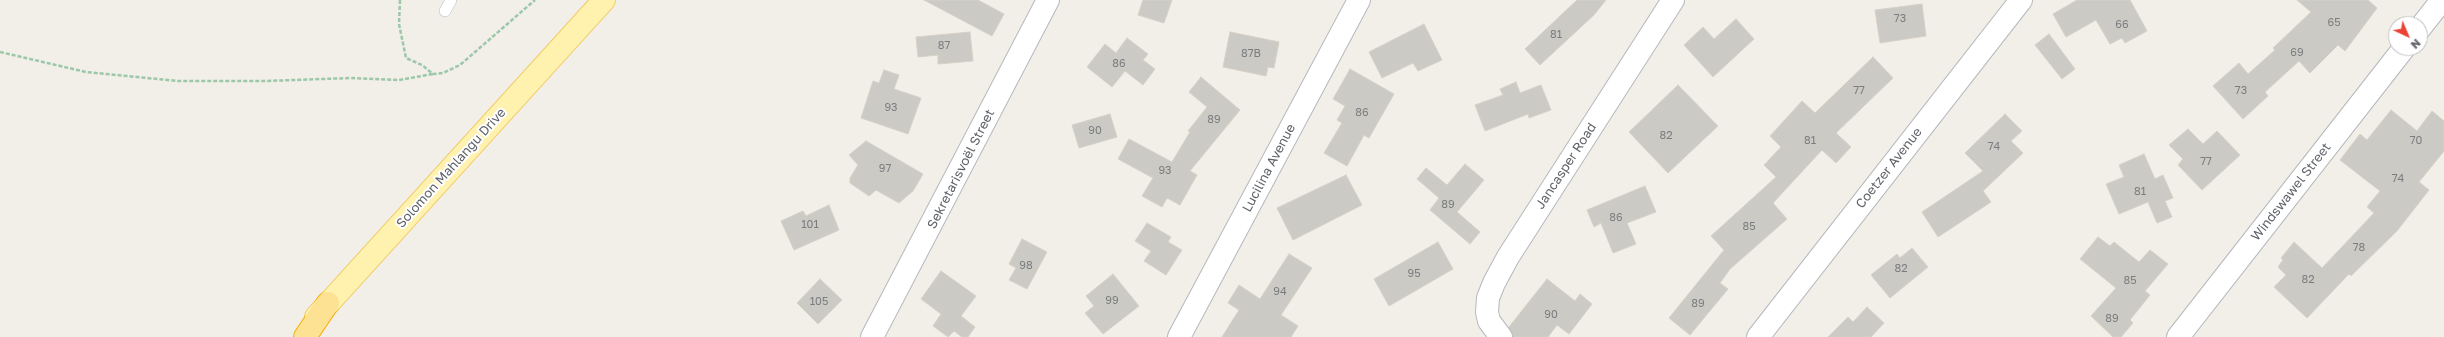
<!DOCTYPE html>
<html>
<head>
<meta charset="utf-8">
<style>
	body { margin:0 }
	#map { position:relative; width:2444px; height:337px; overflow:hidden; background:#f1efe8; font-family:"Golos Text",sans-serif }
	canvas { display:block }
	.north { position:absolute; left:2388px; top:16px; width:40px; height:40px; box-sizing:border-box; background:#fff; border:1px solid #bfc1c3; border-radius:50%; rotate:136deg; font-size:11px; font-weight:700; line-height:16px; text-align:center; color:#5f6368 }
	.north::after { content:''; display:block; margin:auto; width:14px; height:18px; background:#ea4335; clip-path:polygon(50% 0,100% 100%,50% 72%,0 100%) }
</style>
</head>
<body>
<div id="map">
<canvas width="2444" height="337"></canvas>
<div class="north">N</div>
</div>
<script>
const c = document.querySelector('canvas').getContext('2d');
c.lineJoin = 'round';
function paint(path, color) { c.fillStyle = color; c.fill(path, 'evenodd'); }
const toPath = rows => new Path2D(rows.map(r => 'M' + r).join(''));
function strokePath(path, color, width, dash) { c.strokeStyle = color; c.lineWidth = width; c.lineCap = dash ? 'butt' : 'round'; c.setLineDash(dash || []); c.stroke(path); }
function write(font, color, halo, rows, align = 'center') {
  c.font = font + ' "Golos Text",sans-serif'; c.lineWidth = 4; c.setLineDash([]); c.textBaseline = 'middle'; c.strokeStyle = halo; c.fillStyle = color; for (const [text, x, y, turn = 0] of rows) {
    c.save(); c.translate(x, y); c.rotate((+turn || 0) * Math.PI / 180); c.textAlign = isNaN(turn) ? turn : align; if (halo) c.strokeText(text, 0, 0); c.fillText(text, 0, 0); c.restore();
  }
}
const building = toPath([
	[924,0,978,0,1004,14,992,36,924,0],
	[1143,0,1172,0,1164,23,1138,15,1143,0],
	[1577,0,1606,0,1594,15,1540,65,1525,49,1577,0],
	[2077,0,2130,0,2147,31,2125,43,2122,38,2110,44,2096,20,2066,37,2053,14,2077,0],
	[2297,0,2368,0,2377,8,2345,51,2338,45,2310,73,2299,61,2265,92,2268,96,2243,119,2213,86,2239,63,2248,74,2275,50,2273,48,2311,12,2297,0],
	[1922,4,1926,36,1880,43,1875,10,1922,4],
	[1736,19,1754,39,1713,77,1684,45,1703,27,1714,39,1736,19],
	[1424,24,1442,60,1418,71,1413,63,1382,78,1369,52,1424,24],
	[970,32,973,61,938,64,938,55,918,57,916,37,970,32],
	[1230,32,1279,42,1274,68,1268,67,1266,76,1223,67,1230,32],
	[2049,34,2075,69,2062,79,2035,45,2049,34],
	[1127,38,1148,54,1143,60,1155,69,1143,85,1125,71,1112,87,1087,67,1105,44,1116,53,1127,38],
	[1873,57,1893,78,1836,133,1851,147,1836,163,1822,150,1773,203,1787,219,1730,269,1720,283,1728,289,1690,335,1669,318,1724,250,1711,236,1776,177,1764,165,1781,147,1770,136,1802,101,1815,113,1873,57],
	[1350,69,1394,94,1369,138,1364,135,1347,166,1324,153,1342,123,1337,120,1345,106,1333,99,1350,69],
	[884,70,899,75,894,89,921,98,908,134,861,118,873,81,879,83,884,70],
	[1201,77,1240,110,1190,171,1197,175,1180,205,1167,198,1162,207,1142,196,1153,178,1118,159,1129,139,1172,162,1190,132,1188,131,1207,107,1189,92,1201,77],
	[1516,82,1520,93,1541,85,1551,110,1529,118,1528,114,1485,131,1475,105,1503,95,1500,89,1516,82],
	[1678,85,1718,126,1668,173,1629,132,1678,85],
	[2391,110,2417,131,2432,111,2444,121,2444,151,2419,182,2429,190,2397,231,2351,276,2349,274,2307,318,2274,287,2286,275,2278,267,2283,260,2281,258,2294,242,2322,268,2374,213,2367,207,2380,191,2340,160,2360,134,2367,140,2391,110],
	[1110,114,1117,137,1079,148,1072,125,1110,114],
	[2005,114,2022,131,2011,141,2023,153,1983,191,1991,202,1938,237,1922,212,1983,171,1965,153,2005,114],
	[2188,129,2203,144,2217,131,2240,155,2202,190,2178,165,2183,159,2169,145,2188,129],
	[866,141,923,174,913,191,899,203,876,190,869,196,850,183,850,178,858,165,849,155,866,141],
	[2144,154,2155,179,2163,175,2173,198,2165,201,2172,217,2157,223,2148,202,2119,214,2106,184,2124,177,2119,165,2144,154],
	[1465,164,1484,180,1457,212,1480,232,1470,244,1430,210,1439,198,1417,179,1426,168,1447,185,1465,164],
	[1346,175,1362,205,1293,240,1277,208,1346,175],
	[1645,186,1656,212,1627,223,1636,244,1613,253,1601,223,1594,227,1587,210,1645,186],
	[829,205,839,230,794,250,781,221,803,211,806,216,829,205],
	[1147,223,1171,237,1168,242,1182,250,1166,275,1144,261,1151,251,1135,241,1147,223],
	[2098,237,2110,246,2114,242,2139,262,2150,250,2168,264,2145,291,2150,295,2130,320,2133,323,2121,337,2113,337,2091,316,2116,288,2080,259,2098,237],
	[1022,239,1047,252,1027,289,1009,280,1016,268,1009,264,1022,239],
	[1438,242,1453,269,1389,306,1374,279,1438,242],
	[1912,248,1928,267,1890,298,1871,275,1897,254,1900,258,1912,248],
	[1289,254,1312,268,1281,315,1298,326,1291,337,1222,337,1239,310,1228,303,1239,285,1260,299,1289,254],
	[941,271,976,296,961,316,975,327,968,337,962,337,954,331,948,337,933,326,941,314,921,299,941,271],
	[1113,274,1139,306,1103,334,1085,313,1094,306,1086,296,1113,274],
	[820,279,842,300,818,324,797,303,820,279],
	[1547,279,1575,301,1580,294,1592,304,1569,334,1557,325,1548,337,1513,337,1509,327,1547,279],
	[1867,307,1884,323,1871,337,1828,337,1848,317,1853,322,1867,307]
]);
const path = toPath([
	[400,0,399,24,406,58,422,65,433,74,443,73,460,65,535,0],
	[0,52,86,72,178,81,266,81,350,78,399,80,433,74]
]);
const lane = toPath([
	[445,11,451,0]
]);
const street = toPath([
	[2420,28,2442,0],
	[872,337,1048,0],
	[1179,337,1359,0],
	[1501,337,1489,321,1487,312,1488,298,1494,283,1508,257,1673,0],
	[1758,337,2021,0],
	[2178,337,2404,48]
]);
const primary = toPath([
	[316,317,604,0]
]);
const highway = toPath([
	[305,337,328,303]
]);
const numberNames = [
	["73",1900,19],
	["65",2334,23],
	["66",2122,25],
	["81",1556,35],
	["87",944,46],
	["69",2297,53],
	["87B",1251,54],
	["86",1119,64],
	["77",1859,91],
	["73",2241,91],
	["93",891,108],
	["86",1362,113],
	["89",1214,120],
	["90",1095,131],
	["82",1666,136],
	["81",1810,141],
	["70",2416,141],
	["74",1994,147],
	["77",2206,162],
	["97",885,169],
	["93",1165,171],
	["74",2398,179],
	["81",2140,192],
	["89",1448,205],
	["86",1616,218],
	["101",810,225],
	["85",1749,227],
	["78",2359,248],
	["98",1026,266],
	["82",1901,269],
	["95",1414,274],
	["82",2308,280],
	["85",2130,281],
	["94",1280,292],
	["99",1112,301],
	["105",819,302],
	["89",1698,304],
	["90",1551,315],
	["89",2112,319]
];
const streetNames = [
	["Jancasper Road",1566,166,-57],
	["Solomon Mahlangu Drive",451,168,-48],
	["Lucilina Avenue",1269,168,-62],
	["Coetzer Avenue",1889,168,-52],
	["Sekretarisvoël Street",961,169,-63],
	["Windswawel Street",2291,192,-52]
];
paint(building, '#cccac5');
strokePath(building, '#d6d1c6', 1);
strokePath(lane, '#b5b8bc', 12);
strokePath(street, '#b5b8bc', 24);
strokePath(primary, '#f2c960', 24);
strokePath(highway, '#f9ab00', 24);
strokePath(path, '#9cc7a9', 2.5, [4, 2]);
strokePath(lane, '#fff', 11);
strokePath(street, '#fff', 22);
strokePath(primary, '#fff2af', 22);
strokePath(highway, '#fde293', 22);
write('11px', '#7a7d7f', null, numberNames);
write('13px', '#5f6368', '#fff', streetNames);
</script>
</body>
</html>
